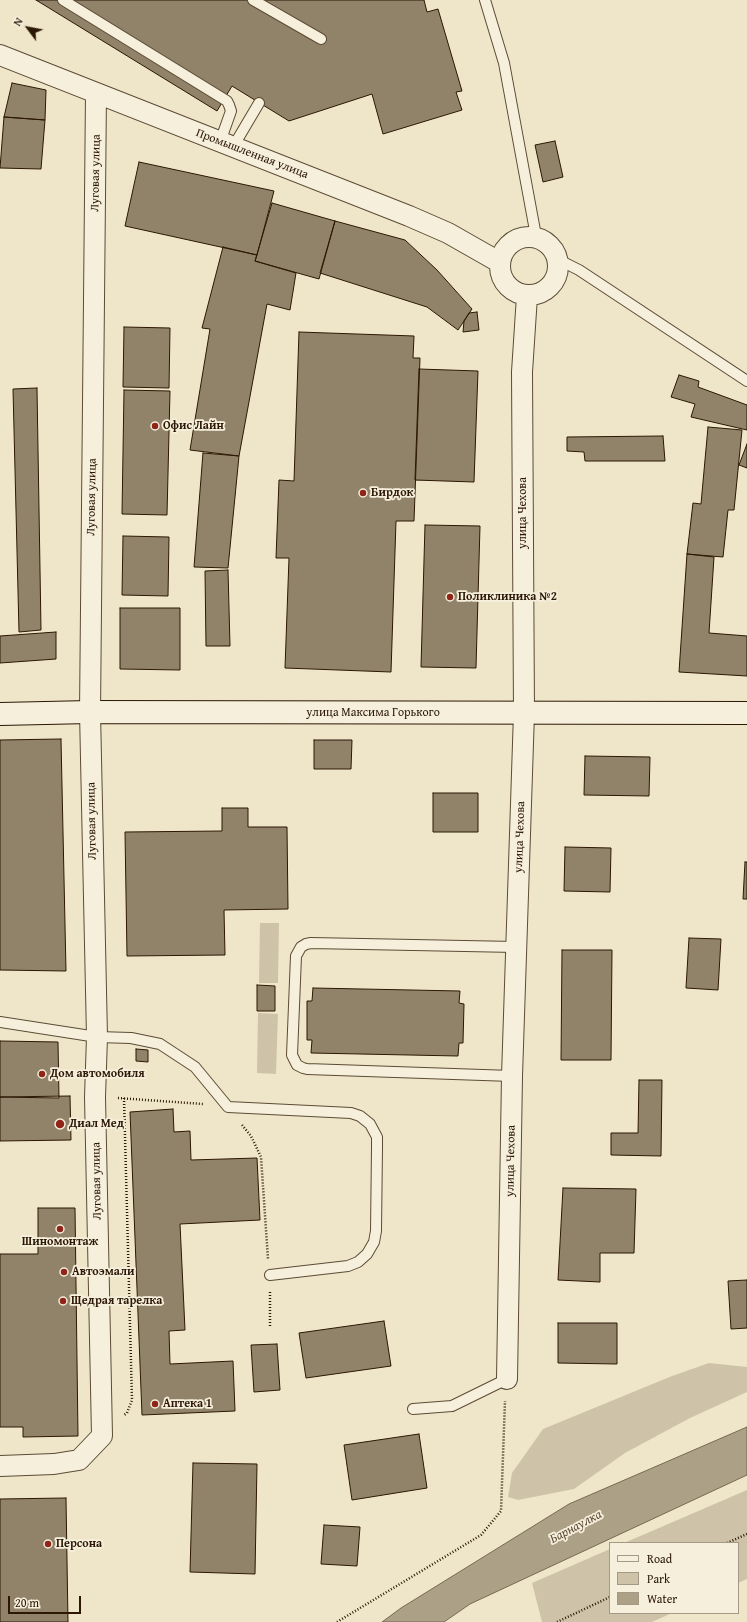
<!DOCTYPE html>
<html>
<head>
<meta charset="utf-8">
<style>
	body { margin:0 }
	#map { position:relative; width:747px; height:1622px; overflow:hidden; background:#efe6c9; font-family:"Gentium Book Plus",serif }
	canvas { display:block }
	.legend { position:absolute; left:609px; top:1542px; width:130px; height:72px; box-sizing:border-box; background:#f5efdc; border:1px solid #a49986; margin:0; padding:5px 7px; list-style:none; font-size:12px; color:#2b1704 }
	.legend li { display:flex; align-items:center; gap:8px; height:20px }
	.legend b { width:20px; border:1px solid #a49986 }
	.north { position:absolute; left:8px; top:8px; width:40px; height:40px; -webkit-text-stroke:3px #f5efdc; paint-order:stroke; rotate:302deg; font-size:11px; font-weight:700; line-height:16px; text-align:center; color:#2b1704 }
	.north::after { content:''; display:block; margin:auto; width:14px; height:18px; background:#2b1704; clip-path:polygon(50% 0,100% 100%,50% 72%,0 100%) }
	.scale { position:absolute; left:8px; top:1596px; width:73px; height:18px; box-sizing:border-box; border:2px solid #2b1704; border-top:0; padding-left:5px; font-size:12px; line-height:14px; white-space:nowrap; color:#2b1704; -webkit-text-stroke:3px #f5efdc; paint-order:stroke }
</style>
</head>
<body>
<div id="map">
<canvas width="747" height="1622"></canvas>
<ul class="legend">
<li><b style="height:5px;background:#f5efdc"></b>Road</li>
<li><b style="height:11px;background:#cec3a8"></b>Park</li>
<li><b style="height:11px;background:#aca086"></b>Water</li>
</ul>
<div class="north">N</div>
<div class="scale">20 m</div>
</div>
<script>
const c = document.querySelector('canvas').getContext('2d');
c.lineJoin = 'round';
function paint(path, color) { c.fillStyle = color; c.fill(path, 'evenodd'); }
const toPath = rows => new Path2D(rows.map(r => 'M' + r).join(''));
function strokePath(path, color, width, dash) { c.strokeStyle = color; c.lineWidth = width; c.lineCap = dash ? 'butt' : 'round'; c.setLineDash(dash || []); c.stroke(path); }
function write(font, color, halo, rows, align = 'center') {
  c.font = font + ' "Gentium Book Plus",serif'; c.lineWidth = 3.5; c.setLineDash([]); c.textBaseline = 'middle'; c.strokeStyle = halo; c.fillStyle = color; for (const [text, x, y, turn = 0] of rows) {
    c.save(); c.translate(x, y); c.rotate((+turn || 0) * Math.PI / 180); c.textAlign = isNaN(turn) ? turn : align; if (halo) c.strokeText(text, 0, 0); c.fillText(text, 0, 0); c.restore();
  }
}
const green = toPath([
	[260,923,279,923,278,983,259,983],
	[258,1013,278,1014,276,1074,257,1073],
	[709,1363,747,1367,747,1392,690,1418,625,1453,574,1489,518,1500,508,1497,512,1473,543,1429,672,1376],
	[747,1490,747,1579,738,1583,738,1543,624,1543],
	[610,1549,610,1613,672,1613,652,1622,542,1622,532,1583]
]);
const water = toPath([
	[747,1427,747,1475,470,1604,444,1622,382,1622,401,1608,569,1504,747,1427]
]);
const building = toPath([
	[36,0,424,0,427,12,438,9,462,91,456,92,462,110,383,134,372,94,289,121,232,86,217,111,36,0],
	[12,83,46,90,45,120,4,117,12,83],
	[4,117,45,120,41,169,0,168,4,117],
	[555,141,563,177,543,182,535,145,555,141],
	[139,162,274,191,257,255,125,226,139,162],
	[272,203,335,221,319,279,255,261,272,203],
	[335,221,405,240,437,270,472,309,458,330,427,307,320,273,335,221],
	[223,247,257,255,255,261,296,273,290,310,267,304,239,456,190,450,210,329,202,328,223,247],
	[477,312,479,330,463,332,464,321,469,313,477,312],
	[124,327,170,328,169,388,123,387,124,327],
	[299,332,414,336,413,358,420,358,414,521,396,521,391,672,285,668,289,558,276,558,279,480,294,481,299,332],
	[419,369,478,371,474,482,415,480,419,369],
	[679,375,699,381,698,387,747,405,747,430,691,417,695,404,671,397,679,375],
	[37,388,41,630,19,632,13,389,37,388],
	[124,390,170,391,167,515,122,514,124,390],
	[708,427,742,430,734,510,728,510,723,557,687,554,693,503,701,504,708,427],
	[663,436,665,461,585,461,584,452,567,451,567,437,663,436],
	[747,444,747,468,739,465,747,444],
	[203,453,239,456,228,568,194,567,203,453],
	[425,525,480,526,476,668,421,667,425,525],
	[123,536,169,537,168,596,122,595,123,536],
	[687,554,714,557,709,633,747,636,747,676,679,672,687,554],
	[228,570,230,646,206,646,205,571,228,570],
	[120,608,180,608,180,670,120,669,120,608],
	[56,632,56,659,0,663,0,636,56,632],
	[61,739,66,971,0,970,0,740,61,739],
	[314,740,352,740,351,769,314,769,314,740],
	[585,756,650,757,649,796,584,795,585,756],
	[433,793,478,793,478,832,433,832,433,793],
	[222,808,248,808,248,827,287,827,288,909,224,910,225,955,127,956,125,832,222,831,222,808],
	[565,847,611,848,610,892,564,891,565,847],
	[745,862,747,862,747,899,743,899,745,862],
	[689,938,721,939,718,990,686,988,689,938],
	[562,950,612,950,611,1060,561,1060,562,950],
	[257,985,275,986,275,1011,257,1011,257,985],
	[313,988,460,991,459,1003,464,1004,463,1043,459,1043,458,1056,311,1053,312,1040,307,1040,307,1001,312,1001,313,988],
	[0,1041,58,1042,59,1098,0,1097,0,1041],
	[136,1049,148,1050,148,1062,136,1061,136,1049],
	[639,1080,662,1080,661,1156,611,1155,611,1133,638,1133,639,1080],
	[70,1096,71,1140,0,1141,0,1097,70,1096],
	[173,1109,174,1132,190,1131,191,1160,257,1158,260,1220,180,1224,185,1330,169,1331,170,1364,233,1361,235,1411,142,1415,130,1112,173,1109],
	[563,1188,636,1189,634,1253,600,1253,600,1282,558,1280,563,1188],
	[38,1208,75,1208,78,1436,23,1437,23,1427,0,1427,0,1254,38,1254,38,1208],
	[747,1280,747,1328,731,1329,728,1281,747,1280],
	[384,1321,391,1366,306,1378,299,1333,384,1321],
	[558,1323,617,1323,617,1364,558,1363,558,1323],
	[277,1344,280,1390,254,1392,251,1345,277,1344],
	[419,1434,427,1488,352,1500,344,1445,419,1434],
	[193,1463,257,1464,255,1574,190,1572,193,1463],
	[66,1498,68,1622,0,1622,0,1499,66,1498],
	[324,1525,360,1527,357,1566,321,1564,324,1525]
]);
const path = toPath([
	[118,1098,203,1104],
	[124,1098,132,1400,127,1413,124,1415],
	[242,1125,251,1136,261,1157,268,1259],
	[270,1292,270,1327],
	[727,1543,747,1534],
	[337,1622,481,1535,501,1511,505,1401],
	[557,1622,610,1597]
]);
const lane = toPath([
	[63,0,227,101,229,105,231,111,220,142],
	[253,0,321,39],
	[485,0,504,63,536,236],
	[233,147,259,103],
	[557,259,579,270,747,381],
	[0,1022,97,1037,131,1038,160,1044,195,1067,228,1107,351,1113,360,1116,370,1124,377,1137,377,1147,376,1231,374,1242,367,1254,358,1262,348,1266,270,1275],
	[512,1076,307,1069,303,1068,297,1065,292,1055,296,956,301,947,306,944,311,943,516,947],
	[413,1409,452,1406,507,1379]
]);
const street = toPath([
	[0,55,409,216,448,233,499,262],
	'500 266a29 29 0 1 1 58 0a29 29 0 1 1-58 0Z',
	[507,1379,512,1076,524,713,522,372,527,296],
	[0,1466,54,1464,79,1460,102,1436,95,1097,97,1037,90,712,96,93]
]);
const secondary = toPath([
	[0,714,90,712,747,713]
]);
const markers = [
	[155,426,4,"#8f2418"],
	[363,493,4,"#8f2418"],
	[450,597,4,"#8f2418"],
	[42,1074,4,"#8f2418"],
	[60,1124,5,"#8f2418"],
	[60,1229,4,"#8f2418"],
	[64,1272,4,"#8f2418"],
	[63,1301,4,"#8f2418"],
	[155,1404,4,"#8f2418"],
	[48,1544,4,"#8f2418"]
];
const streetNames = [
	["Промышленная улица",252,154,21],
	["Луговая улица",96,173,-89],
	["Луговая улица",92,497,-89],
	["улица Чехова",523,513,-90],
	["улица Максима Горького",373,713],
	["Луговая улица",92,821,-91],
	["улица Чехова",520,837,-88],
	["улица Чехова",511,1161,-89],
	["Луговая улица",97,1181,-91]
];
const poiNames = [
	["Офис Лайн",163,426],
	["Бирдок",371,493],
	["Поликлиника №2",458,597],
	["Дом автомобиля",50,1074],
	["Диал Мед",69,1124],
	["Шиномонтаж",60,1242,"center"],
	["Автоэмали",72,1272],
	["Щедрая тарелка",71,1301],
	["Аптека 1",163,1404],
	["Персона",56,1544]
];
const waterNames = [
	["Барнаулка",576,1527,-28]
];
paint(green, '#cec3a8');
paint(water, '#aca086');
strokePath(water, '#786952', 1);
paint(building, '#91836a');
strokePath(building, '#2b1704', 1);
strokePath(lane, '#5c4b35', 12);
strokePath(street, '#5c4b35', 22);
strokePath(secondary, '#2b1704', 24);
strokePath(path, '#2b1704', 2.5, [1, 2]);
strokePath(lane, '#f5efdc', 10);
strokePath(street, '#f5efdc', 20);
strokePath(secondary, '#f5efdc', 22);
for (const [x, y, r, color] of markers) { const dot = new Path2D(); dot.arc(x, y, r, 0, 2 * Math.PI); c.fillStyle = color; c.fill(dot); strokePath(dot, '#f5efdc', 1.5); }
write('12px', '#2b1704', '#f5efdc', streetNames);
write('bold 12px', '#2b1704', '#f5efdc', poiNames, 'left');
write('italic 13px', '#5f4e38', '#f5efdc', waterNames);
</script>
</body>
</html>
